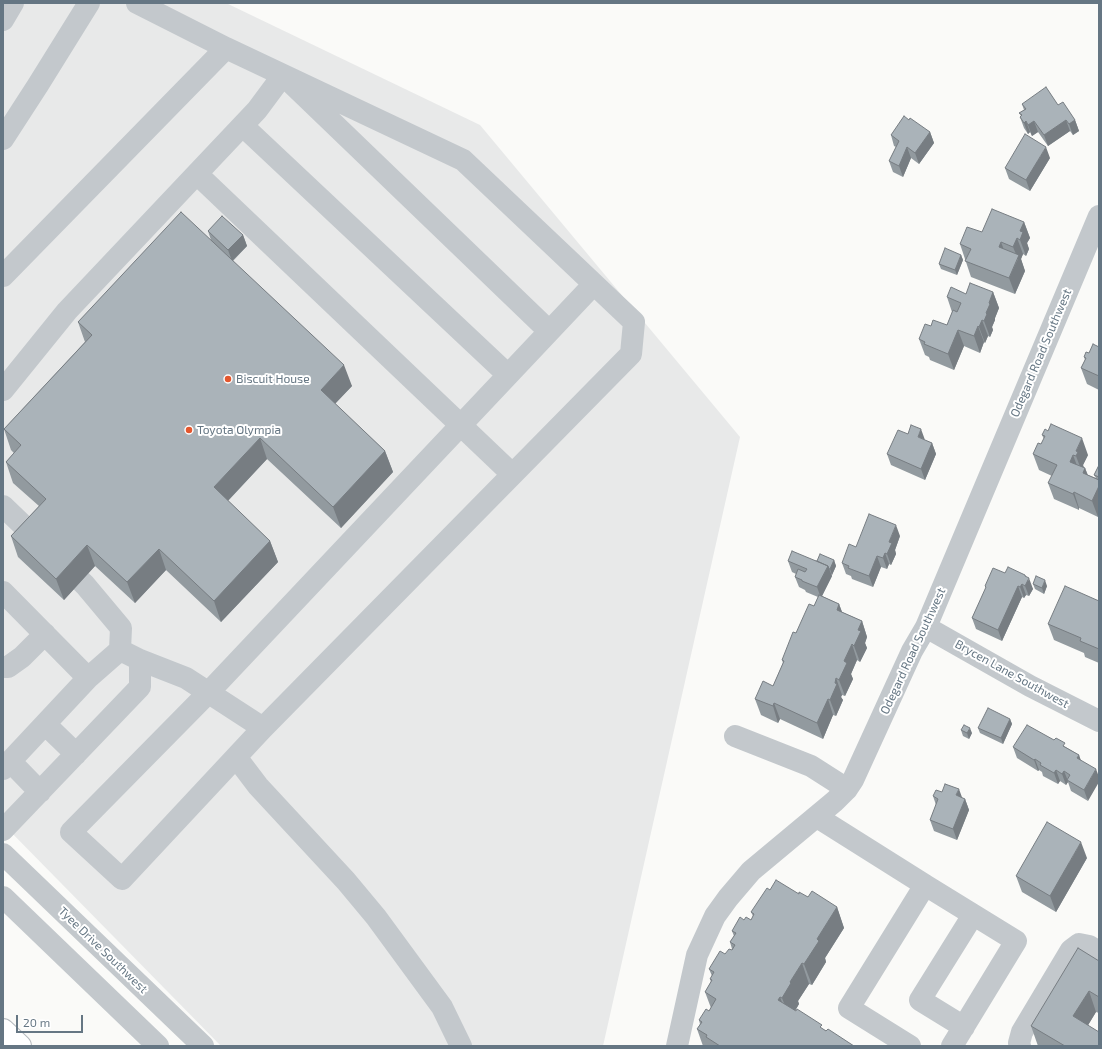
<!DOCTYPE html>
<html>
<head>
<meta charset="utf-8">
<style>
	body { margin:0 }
	#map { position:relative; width:1102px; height:1049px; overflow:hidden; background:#fafaf8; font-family:"Exo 2",sans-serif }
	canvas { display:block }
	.frame { position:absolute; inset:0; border:4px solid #657683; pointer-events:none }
	.scale { position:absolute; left:16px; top:1015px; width:67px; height:18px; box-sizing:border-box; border:2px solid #657683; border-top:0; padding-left:5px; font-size:12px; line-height:14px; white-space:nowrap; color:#657683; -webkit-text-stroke:3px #fff; paint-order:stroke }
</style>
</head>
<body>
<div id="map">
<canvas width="1102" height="1049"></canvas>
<div class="frame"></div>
<div class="scale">20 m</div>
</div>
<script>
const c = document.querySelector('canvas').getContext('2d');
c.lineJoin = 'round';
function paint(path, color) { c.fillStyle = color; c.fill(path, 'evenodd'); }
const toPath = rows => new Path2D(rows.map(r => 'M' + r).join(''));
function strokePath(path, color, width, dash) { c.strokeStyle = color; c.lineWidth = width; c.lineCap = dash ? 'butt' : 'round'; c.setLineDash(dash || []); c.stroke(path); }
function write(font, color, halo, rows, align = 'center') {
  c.font = font + ' "Exo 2",sans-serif'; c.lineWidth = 4; c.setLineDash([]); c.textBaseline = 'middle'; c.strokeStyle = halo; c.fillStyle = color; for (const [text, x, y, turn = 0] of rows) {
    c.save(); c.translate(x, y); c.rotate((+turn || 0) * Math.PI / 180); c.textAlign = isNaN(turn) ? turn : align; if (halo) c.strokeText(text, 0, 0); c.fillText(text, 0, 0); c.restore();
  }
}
const built = toPath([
	[3,3,226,3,480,125,740,437,603,1046,221,1046,3,824]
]);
const minor = toPath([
	[137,3,226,48],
	[3,20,13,3],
	[243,126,508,375],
	[3,139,38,85,89,3],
	[197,174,512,474],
	[3,276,226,48,463,160,634,322,631,354,263,728,186,678,140,660,120,650,88,678,3,592],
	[3,390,67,311,257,110,283,75,549,331],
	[3,506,85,585,121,628,120,650],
	[926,627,1030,686,1099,721],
	[3,667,8,667,22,657,45,634],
	[45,724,76,754],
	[263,728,122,879,71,832,208,693,594,284],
	[735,736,811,766,847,789],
	[236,757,258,786,346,881,376,917,442,1007,461,1046],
	[10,761,40,792],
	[3,769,88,678],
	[817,817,925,885],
	[3,830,140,687,140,660],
	[3,854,203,1046],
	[3,897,158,1046],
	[964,1027,920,1000,973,915],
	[677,1046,697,955,715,916,728,898,751,871,835,801,847,789,853,780,912,651,926,627,1099,216],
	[910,1046,849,1008,925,885,1016,941,952,1046],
	[1020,1046,1019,1043,1022,1032,1071,950,1079,944,1089,946,1099,952]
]);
const highway = toPath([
	[3,1030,20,1046]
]);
const wall = toPath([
	[1022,104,1058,105,1075,120,1079,131,1073,135,1070,131,1048,146,1038,132,1032,136,1030,132,1028,134,1024,128,1020,117,1021,116,1019,113,1024,110],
	[909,120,930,132,934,143,919,164,911,158,903,177,893,172,889,161,896,147,894,146,891,135],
	[1050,158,1030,191,1009,179,1005,168],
	[1024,222,1030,238,1027,243,1029,249,1026,256,1023,254,1021,259,1025,271,1015,294,971,277,960,244,982,232],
	[208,231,243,235,247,246,233,261,352,386,335,404,385,451,393,472,341,528,267,459,228,501,270,541,278,562,221,622,166,570,135,603,95,566,64,600,18,557,11,536,39,506,13,483,6,462,14,453,11,450,4,429,85,342,78,322,211,240],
	[961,255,963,260,957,275,941,269,939,264],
	[993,292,999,308,995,318,995,320,992,327,993,330,990,337,988,336,985,343,984,342,980,353,964,346,954,370,930,360,929,357,925,355,919,339,931,326,947,325,952,312,947,297,966,294],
	[1099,347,1099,390,1087,384,1081,368,1085,360,1084,357,1089,353],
	[908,434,932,443,936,454,925,480,891,465,887,454],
	[1042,435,1088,455,1083,465,1084,468,1085,468,1088,475,1096,478,1094,475,1099,465,1099,515,1098,517,1079,508,1079,510,1054,499,1048,483,1052,476,1039,470,1033,454,1041,444,1044,439],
	[900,536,895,550,896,554,891,565,889,564,887,569,881,567,873,587,852,579,851,576,846,574,842,563,856,547],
	[834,560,836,566,832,575,831,574,832,576,822,596,839,604,842,612,862,621,867,637,865,643,867,648,860,662,857,660,851,674,853,679,845,696,842,695,841,697,843,700,836,716,833,715,823,739,780,719,778,723,761,715,755,699,773,686,783,663,782,660,796,633,814,606,818,597,806,592,805,590,799,587,795,577,796,574,792,572,788,561],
	[1005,573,1026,577,1033,589,1029,596,1026,595,1024,598,1022,597,1002,641,976,629,972,618,986,588,985,586],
	[1033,584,1047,586,1044,594,1035,589],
	[1099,601,1099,663,1085,657,1084,653,1054,640,1048,624],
	[1010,719,1012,724,1003,744,980,733,978,728],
	[961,730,972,733,969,739,963,736],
	[1054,740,1079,755,1088,801,1071,791,1068,782,1066,785,1060,781,1058,784,1043,776,1042,772,1039,770,1038,771,1017,758,1013,747],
	[942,792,965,799,969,810,957,840,934,831,930,820,936,805,933,796],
	[1087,858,1056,912,1022,892,1016,876],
	[770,890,799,894,837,907,844,928,825,958,826,962,812,985,809,984,798,1001,799,1004,795,1011,823,1029,854,1046,703,1046,697,1029,700,1024,699,1020,709,1011,711,1008,705,992,711,982,710,979,712,976,709,969,725,954,732,950,732,949,730,942,734,936,732,931,744,920,751,920,753,916,751,912],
	[1099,961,1099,1013,1096,1012,1088,1025,1099,1046,1038,1046,1031,1026]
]);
const shadedWall = toPath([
	[1066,120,1070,131,1048,146,1044,135],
	[1075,120,1079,131,1073,135,1069,124],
	[1026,121,1030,132,1028,134,1024,123],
	[1034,121,1038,132,1032,136,1028,125],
	[930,132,934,143,919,164,915,153],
	[907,147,911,158,903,177,899,166],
	[1046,147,1050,158,1030,191,1026,180],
	[1024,222,1030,238,1027,243,1029,249,1026,256,1020,240,1020,231],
	[243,235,247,246,232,261,228,250],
	[1017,238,1023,254,1021,259,1025,271,1015,294,1009,278,1018,259,1013,247],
	[1001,242,1007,258,999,247],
	[961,255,963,260,957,275,955,270],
	[993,292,999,308,995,318,995,320,992,327,993,330,990,337,984,321,989,303],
	[982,320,988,336,985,343,979,327],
	[978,326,984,342,980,353,974,336],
	[958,330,964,346,954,370,948,354],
	[344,365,352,386,328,411,321,390],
	[921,429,925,440,918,437],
	[260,438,267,459,221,508,214,487],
	[1082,438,1088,455,1083,465,1084,468,1082,472,1076,456,1076,451],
	[932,443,936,454,925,480,921,469],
	[385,451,393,472,341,528,333,507],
	[1073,455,1079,471,1070,462],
	[1085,468,1091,485,1083,473],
	[1099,486,1099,515,1098,517,1092,501],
	[1074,492,1079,508,1079,510,1073,494],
	[896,525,900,536,895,550,896,554,891,565,887,554,889,542],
	[270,541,278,562,221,622,214,601],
	[87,545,95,566,64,600,56,579],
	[159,549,166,570,135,603,127,582],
	[885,553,889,564,887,569,883,558],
	[877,556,881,567,873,587,869,576],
	[834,560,836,566,832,575,830,569],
	[828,566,832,576,821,598,817,587],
	[1025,575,1028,581,1029,578,1033,589,1029,596,1025,586],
	[1045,580,1047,586,1044,594,1042,588],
	[1022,584,1026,595,1024,598,1020,587],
	[1018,586,1022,597,1002,641,998,630],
	[839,604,845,620,837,610],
	[862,621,867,637,865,643,867,648,860,662,854,646,858,630],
	[852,644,857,660,851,674,853,679,845,696,839,680,844,661],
	[836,678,842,695,841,697,843,700,836,716,830,700,835,683],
	[828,699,833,715,823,739,817,723],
	[774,703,780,719,778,723,773,706],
	[1010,719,1012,724,1003,744,1001,738],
	[970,728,972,733,969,739,967,733],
	[1079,755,1083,766,1077,758],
	[1035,759,1039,770,1038,771,1034,760],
	[1096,769,1099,777,1099,782,1088,801,1084,790],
	[1056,770,1060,781,1058,784,1054,773],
	[1064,771,1068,781,1067,780,1068,782,1066,785,1062,774],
	[959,789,963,800,956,795],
	[965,799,969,810,957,840,953,829],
	[1081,842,1087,858,1056,912,1050,896],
	[837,907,844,928,825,958,826,962,812,985,804,964,817,939],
	[802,963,809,984,798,1001,799,1004,790,1019,782,998,790,982],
	[1089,991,1096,1012,1081,1037,1073,1016],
	[780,997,788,1018,778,1000]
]);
const building = toPath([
	[1046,87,1058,105,1063,102,1075,120,1069,124,1066,120,1044,135,1034,121,1028,125,1026,121,1024,123,1020,117,1022,115,1019,113,1026,109,1022,104,1046,87],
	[904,116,909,120,910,118,930,132,915,153,907,147,899,166,889,161,899,141,891,135,904,116],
	[1025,134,1046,147,1026,180,1005,168,1025,134],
	[992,209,1024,222,1020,231,1023,232,1020,240,1017,238,1013,247,1001,242,999,247,1019,255,1009,278,965,261,971,249,960,244,967,227,982,232,992,209],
	[181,212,344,365,321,390,385,451,333,507,260,438,214,487,270,541,214,601,159,549,127,582,87,545,56,579,11,536,46,499,6,462,21,445,4,429,92,335,78,322,181,212],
	[222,216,243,235,228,250,208,231,222,216],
	[945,248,961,255,955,270,939,264,945,248],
	[970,283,993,292,989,303,990,304,986,313,987,314,984,321,982,320,979,327,978,326,974,336,958,330,948,354,924,344,925,342,919,339,925,324,931,326,933,320,947,325,953,310,957,312,961,303,947,297,951,287,966,294,970,283],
	[1093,344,1099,347,1099,376,1081,368,1086,358,1084,357,1086,352,1089,353,1093,344],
	[1051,424,1082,438,1076,451,1078,452,1076,456,1073,455,1070,462,1085,468,1083,473,1099,480,1099,486,1092,501,1074,492,1073,494,1048,483,1057,465,1033,454,1038,443,1041,444,1045,436,1042,435,1045,429,1048,431,1051,424],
	[911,425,921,429,918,437,932,443,921,469,887,454,898,430,908,434,911,425],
	[1099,465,1099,477,1094,475,1099,465],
	[869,514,896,525,889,542,892,543,887,554,885,553,883,558,877,556,869,576,848,568,849,566,842,563,849,544,856,547,869,514],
	[792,551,828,566,817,587,802,581,802,580,795,577,798,569,805,572,807,569,788,561,792,551],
	[820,554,834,560,830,569,829,569,828,566,817,561,820,554],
	[1008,567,1025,575,1025,576,1029,578,1025,586,1022,584,1020,587,1018,586,998,630,972,618,986,587,985,586,993,568,1005,573,1008,567],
	[1036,576,1045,580,1042,588,1033,584,1036,576],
	[1065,586,1099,601,1099,649,1080,641,1081,638,1048,624,1065,586],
	[819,595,839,604,837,610,862,621,858,630,861,631,854,646,852,644,844,661,847,663,839,680,836,678,835,683,837,684,830,700,828,699,817,723,774,703,773,706,755,699,763,681,773,686,784,661,782,660,793,632,796,633,809,604,814,606,819,595],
	[988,708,1010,719,1001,738,978,728,988,708],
	[964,725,970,728,967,733,961,730,964,725],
	[1027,725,1054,740,1056,738,1065,743,1063,746,1079,755,1077,758,1096,769,1084,790,1067,780,1070,775,1064,771,1062,774,1056,770,1054,773,1040,765,1041,763,1035,759,1034,760,1013,747,1027,725],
	[945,784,959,789,956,795,965,799,953,829,930,820,938,799,933,796,936,790,942,792,945,784],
	[1047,822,1081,842,1050,896,1016,876,1047,822],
	[776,880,799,894,799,892,808,897,812,891,837,907,817,939,819,941,804,964,802,963,790,982,791,983,782,998,780,997,778,1000,796,1011,797,1009,822,1025,820,1027,826,1031,828,1029,854,1046,720,1046,706,1037,707,1035,697,1029,702,1022,699,1020,706,1009,709,1011,716,999,705,992,712,980,710,979,714,972,709,969,720,951,725,954,729,949,732,950,735,945,730,942,736,933,732,931,740,917,744,920,746,917,751,920,754,914,751,912,767,888,770,890,776,880],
	[1078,948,1099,961,1099,997,1089,991,1073,1016,1099,1032,1099,1046,1065,1046,1031,1026,1078,948]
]);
const markers = [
	[228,379,4,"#e4572e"],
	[189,430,4,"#e4572e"]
];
const streetNames = [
	["Odegard Road Southwest",1041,353,-67],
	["Odegard Road Southwest",913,651,-65],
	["Brycen Lane Southwest",1012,674,29],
	["Tyee Drive Southwest",103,950,44]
];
const poiNames = [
	["Biscuit House",236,379],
	["Toyota Olympia",197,430]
];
paint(built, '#e8e9e9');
strokePath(highway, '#b4b9bd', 24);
strokePath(minor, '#c3c8cc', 22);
strokePath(highway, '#fff', 22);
paint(wall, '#929a9f');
paint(shadedWall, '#777d82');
paint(building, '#aab3b9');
strokePath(building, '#777d82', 1);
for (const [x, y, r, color] of markers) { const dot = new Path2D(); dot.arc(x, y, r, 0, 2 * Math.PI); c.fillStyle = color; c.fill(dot); strokePath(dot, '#fff', 1.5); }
write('12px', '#657683', '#fff', streetNames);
write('12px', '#657683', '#fff', poiNames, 'left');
</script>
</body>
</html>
